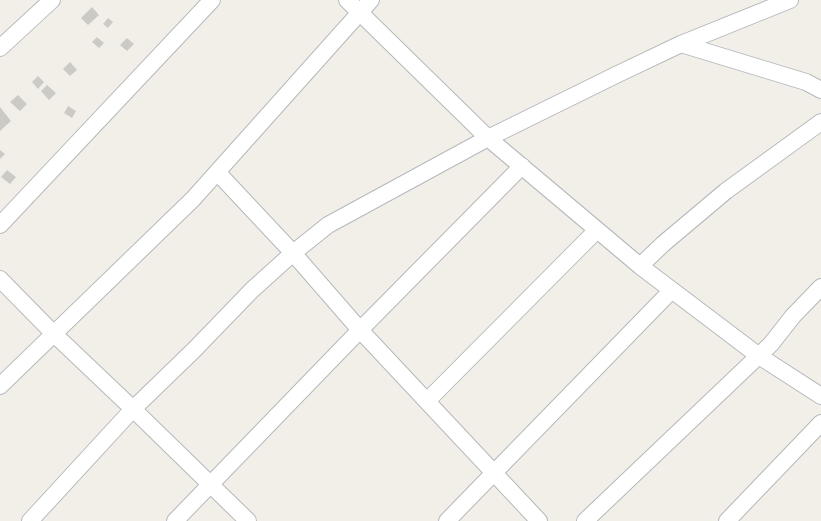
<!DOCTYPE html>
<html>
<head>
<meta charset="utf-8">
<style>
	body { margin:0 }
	canvas { display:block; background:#f1efe8 }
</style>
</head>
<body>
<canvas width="821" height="521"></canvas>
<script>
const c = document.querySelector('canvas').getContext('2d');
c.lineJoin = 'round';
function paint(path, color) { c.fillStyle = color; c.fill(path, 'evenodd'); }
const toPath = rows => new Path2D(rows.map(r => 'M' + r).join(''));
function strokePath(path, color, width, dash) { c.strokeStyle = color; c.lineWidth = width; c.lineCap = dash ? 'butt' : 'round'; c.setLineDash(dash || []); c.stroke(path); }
const building = toPath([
	[92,7,99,15,88,25,81,18],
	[108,18,113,22,108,28,103,24],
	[97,37,104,43,99,48,92,42],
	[127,38,134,44,127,51,120,45],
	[70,62,77,70,70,76,63,69],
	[38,76,44,82,38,89,32,82],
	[47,85,56,93,49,100,41,91],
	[18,95,27,104,20,111,10,102],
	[68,106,76,111,72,118,64,113],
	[0,107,11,121,0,131],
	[0,150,5,154,0,159],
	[7,170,16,177,10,184,1,177]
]);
const street = toPath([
	[347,0,488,138,640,266,759,356,821,396],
	[681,44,806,82,821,90],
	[0,48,52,0],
	[218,173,293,253,360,330,539,521],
	[0,225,212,0],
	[640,266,663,244,726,191,821,122],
	[0,279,54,334,133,409,248,521],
	[0,386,193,199,371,0],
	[427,401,597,230],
	[30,521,133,409,194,350,252,290,293,253,328,225,488,138,618,74,681,44,790,0],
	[175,521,360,330,522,166],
	[447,521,672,290],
	[585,521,771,344,793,316,821,287],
	[727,521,821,423]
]);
paint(building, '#cccac5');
strokePath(street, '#b5b8bc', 18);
strokePath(street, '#fff', 16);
</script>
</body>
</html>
